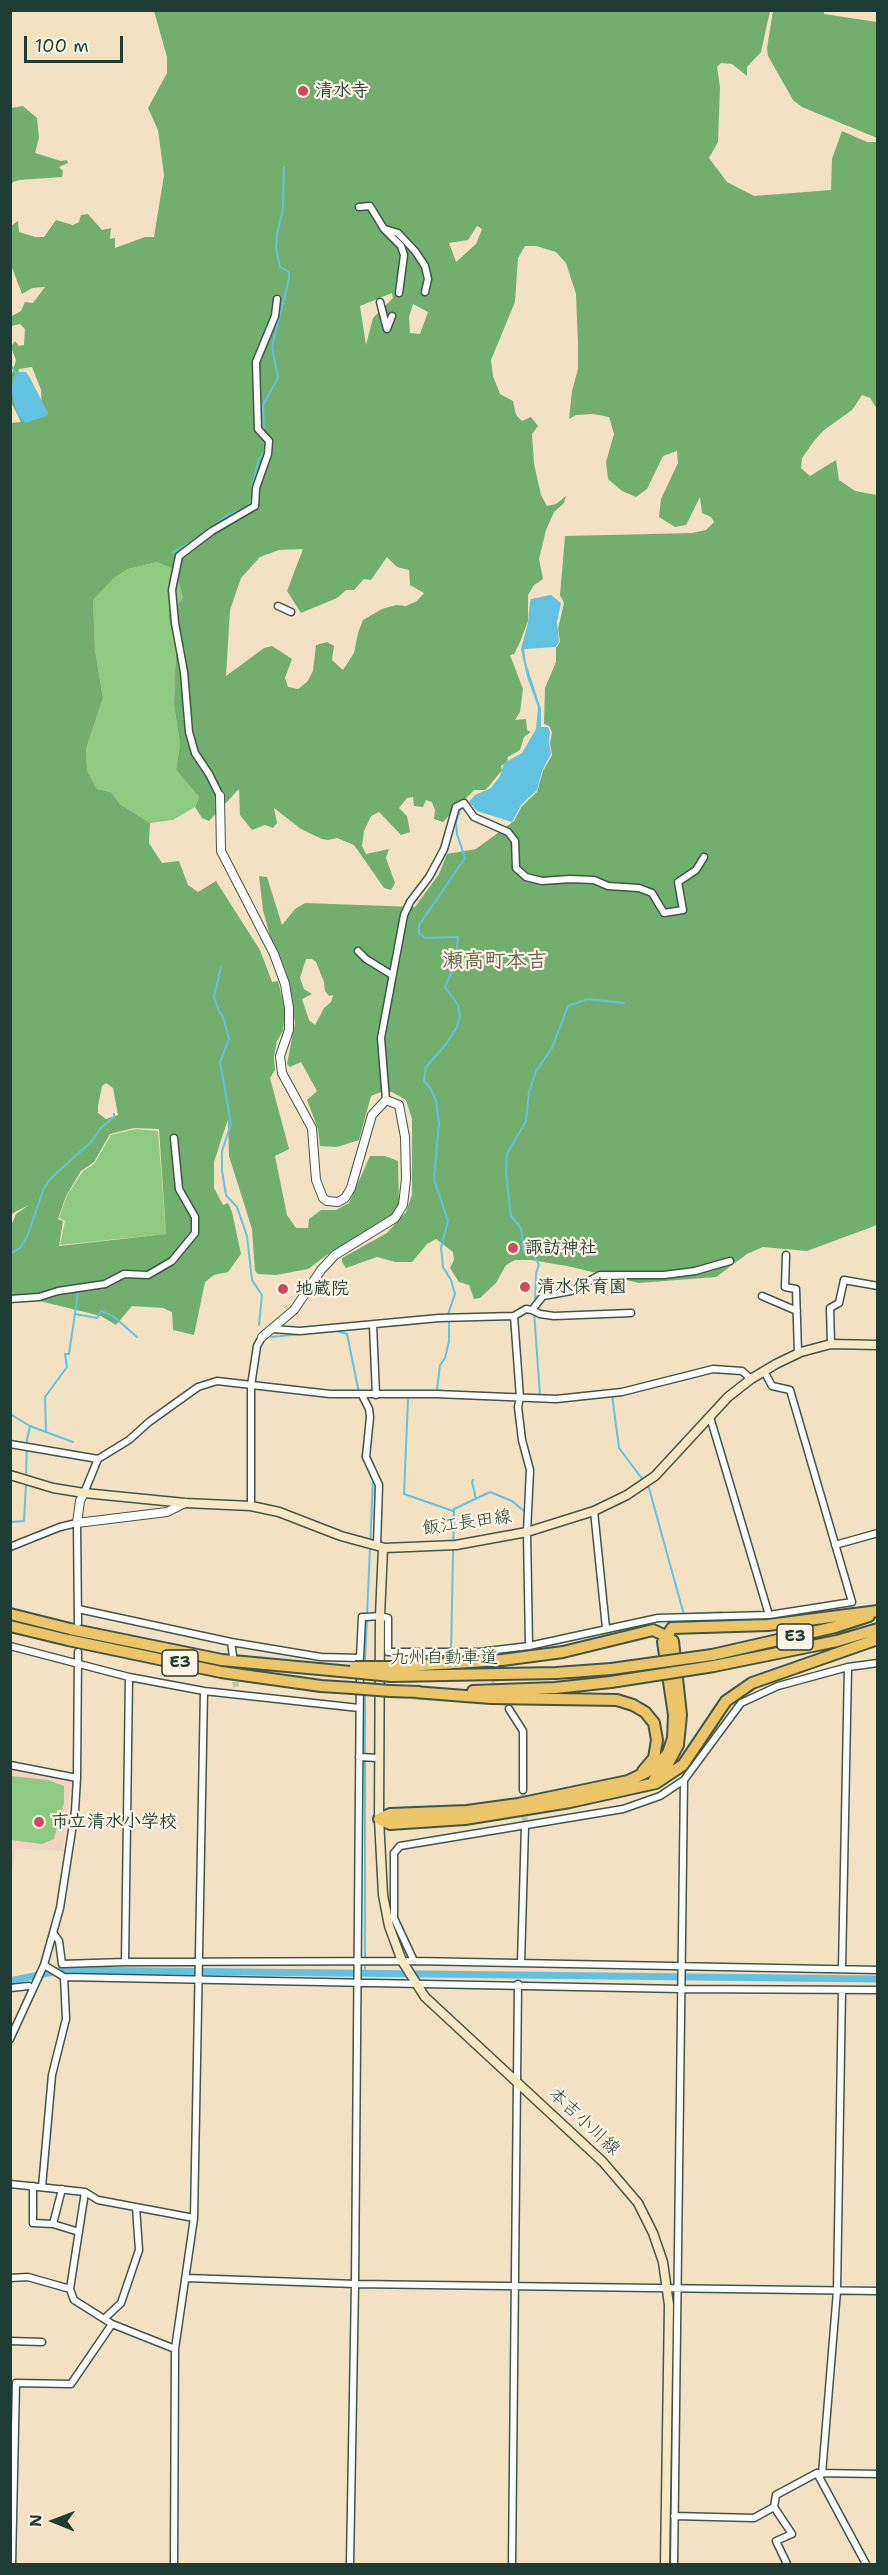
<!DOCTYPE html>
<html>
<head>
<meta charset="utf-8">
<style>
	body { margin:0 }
	#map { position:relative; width:888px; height:2575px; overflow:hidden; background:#f3e1c3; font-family:"Shantell Sans",sans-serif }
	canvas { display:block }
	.frame { position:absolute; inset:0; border:12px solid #1f3d34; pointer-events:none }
	.north { position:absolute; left:24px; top:2491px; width:60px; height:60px; -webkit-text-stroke:4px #fcf5e5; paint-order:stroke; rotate:271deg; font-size:16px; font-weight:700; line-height:24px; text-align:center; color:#1f3d34 }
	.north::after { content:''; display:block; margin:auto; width:21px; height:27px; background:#1f3d34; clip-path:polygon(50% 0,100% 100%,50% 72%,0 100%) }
	.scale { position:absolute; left:24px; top:36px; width:99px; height:27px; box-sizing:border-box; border:3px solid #1f3d34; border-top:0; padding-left:8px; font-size:18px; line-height:21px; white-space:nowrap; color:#1f3d34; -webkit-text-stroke:4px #fcf5e5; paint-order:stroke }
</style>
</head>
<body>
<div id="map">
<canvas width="888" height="2575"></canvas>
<div class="frame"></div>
<div class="north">N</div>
<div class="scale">100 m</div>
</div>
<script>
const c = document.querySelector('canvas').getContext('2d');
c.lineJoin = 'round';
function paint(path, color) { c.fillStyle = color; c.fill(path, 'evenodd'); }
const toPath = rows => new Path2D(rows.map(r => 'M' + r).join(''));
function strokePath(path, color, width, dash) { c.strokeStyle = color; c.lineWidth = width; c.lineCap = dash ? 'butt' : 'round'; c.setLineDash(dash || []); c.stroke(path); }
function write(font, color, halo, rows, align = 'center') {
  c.font = font + ' "Shantell Sans","Klee One",sans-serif'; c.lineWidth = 4.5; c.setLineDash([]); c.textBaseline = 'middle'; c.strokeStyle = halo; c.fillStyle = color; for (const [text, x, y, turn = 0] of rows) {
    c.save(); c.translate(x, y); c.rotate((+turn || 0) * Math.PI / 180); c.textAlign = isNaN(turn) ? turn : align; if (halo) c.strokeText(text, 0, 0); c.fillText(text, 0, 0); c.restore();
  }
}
const built = toPath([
	[11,1767,71,1780,63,1851,16,1848,11,1878]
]);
const green = toPath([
	[157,562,176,570,183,598,168,616,176,647,174,705,180,744,176,770,199,797,195,807,173,820,150,823,120,804,111,792,97,789,87,770,86,749,103,698,95,650,93,600,114,578,128,569],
	[135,1129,158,1131,166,1234,60,1245,65,1221,59,1218,67,1195,83,1171,94,1164,111,1135],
	[11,1776,48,1780,64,1786,64,1803,54,1839,42,1844,11,1840]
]);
const forest = toPath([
	[154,11,770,11,761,52,747,67,747,76,732,64,721,63,717,67,720,87,718,142,709,158,727,182,754,196,831,190,832,159,842,131,867,142,877,142,877,409,870,398,862,395,852,410,824,430,814,441,802,458,801,468,810,476,836,460,839,480,855,491,877,495,877,1225,807,1251,763,1247,747,1254,716,1277,639,1283,567,1266,531,1260,515,1260,506,1265,496,1283,480,1298,474,1299,469,1285,459,1282,450,1268,454,1260,453,1252,436,1239,427,1244,412,1262,395,1262,377,1257,346,1268,342,1262,342,1258,387,1233,406,1212,412,1195,412,1119,406,1100,392,1092,381,1092,371,1096,359,1140,337,1147,320,1146,318,1129,307,1100,317,1091,301,1062,290,1067,287,1064,295,1023,286,972,271,940,263,910,259,876,267,877,282,925,295,909,305,903,415,907,439,874,447,854,476,849,514,821,522,806,537,792,543,771,552,755,550,743,552,732,549,726,544,724,545,688,556,662,556,648,560,642,558,629,564,603,560,595,565,536,692,533,706,530,714,522,711,517,702,513,700,497,686,525,675,527,659,517,661,499,678,463,677,451,663,456,647,489,636,497,622,491,608,479,606,462,614,434,609,417,593,414,576,415,569,419,572,391,578,369,578,344,576,294,566,263,556,252,536,246,525,246,518,258,515,302,491,360,493,376,500,394,513,401,516,415,522,421,531,417,538,426,532,434,534,464,541,495,547,506,556,504,566,496,564,503,554,512,546,530,539,559,543,579,534,585,528,595,528,621,520,642,514,654,510,655,523,689,520,712,515,720,526,719,527,730,531,732,524,737,520,750,508,757,507,762,501,766,502,770,490,785,485,790,474,790,443,822,434,819,435,810,432,802,426,800,423,807,414,806,413,797,407,798,399,808,407,816,410,832,401,835,379,812,371,816,364,831,362,846,366,854,389,849,386,858,395,883,391,890,384,888,354,845,337,838,328,840,322,839,301,829,274,808,277,823,273,828,265,825,252,830,240,815,239,789,209,821,202,818,195,807,199,797,176,770,180,744,174,705,176,647,168,616,183,598,176,570,157,562,128,569,114,578,93,600,95,650,103,698,86,749,87,770,97,789,111,792,120,804,150,823,149,843,162,863,179,861,188,885,198,892,216,881,260,950,272,982,278,981,285,1009,283,1031,277,1041,274,1057,275,1070,270,1078,289,1149,275,1156,287,1215,296,1228,308,1228,309,1219,321,1210,336,1210,349,1203,370,1156,385,1156,398,1161,399,1205,390,1217,331,1252,308,1269,276,1275,258,1274,255,1271,252,1229,229,1156,228,1119,214,1162,214,1188,223,1205,228,1203,232,1212,241,1254,228,1272,214,1275,205,1282,194,1335,173,1330,172,1312,163,1308,132,1306,116,1325,101,1316,11,1294,11,1226,16,1214,29,1205,13,1213,10,1217,10,423,21,422,12,404,10,381,16,360,11,347,15,341,19,346,24,345,25,329,20,324,11,326,10,317,21,311,25,302,33,303,45,287,32,288,22,294,11,265,11,226,18,221,19,232,35,237,44,237,56,220,73,225,79,222,81,215,88,214,102,230,111,228,110,239,115,238,115,248,145,237,154,237,164,175,158,130,148,108,167,73,167,57],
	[477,226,482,229,476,244,456,262,449,243,468,240],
	[392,293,393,298,373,318,366,345,360,306],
	[413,304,428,312,420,334,410,333,409,317],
	[32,367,41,390,42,407,17,377,19,369],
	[303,549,287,591,301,613,337,598,346,590,354,590,364,579,371,580,387,557,397,567,409,570,410,585,424,593,417,601,406,606,396,605,382,609,363,620,358,633,354,653,343,670,332,660,334,646,327,642,316,645,313,671,307,682,298,689,288,687,285,678,292,659,272,646,264,648,226,676,230,610,241,578,260,557,279,550],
	[306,959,312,959,316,962,324,982,325,991,329,996,333,995,331,1002,324,1008,315,1025,309,1020,302,999,312,994,304,989,300,978],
	[106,1083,113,1088,118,1115,106,1119,98,1113,98,1106,102,1086],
	[134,1128,159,1129,166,1234,59,1246,63,1221,58,1219,66,1196,81,1171,94,1162,110,1134],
	[773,11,824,11,824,14,877,22,877,138,802,107,793,100,768,56,767,48],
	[23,106,37,118,39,138,35,153,61,161,67,160,68,163,59,167,63,171,62,177,19,180,13,182,11,185,11,108]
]);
const water = toPath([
	[18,372,26,372,30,378,48,413,46,416,25,423,17,414,11,391,14,376],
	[551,595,561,603,557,622,559,642,555,647,524,649,526,663,541,709,541,727,548,727,550,732,549,743,551,754,542,771,537,790,521,805,512,822,477,811,469,802,475,795,491,788,500,776,504,763,522,753,536,729,538,707,527,677,521,649,528,623,530,602,531,599]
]);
const stream = toPath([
	[10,364,16,373],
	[264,433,263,405,278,378,272,347,289,279,289,272,280,267,276,248,277,234,283,209,284,167],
	[173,552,196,539,229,514,245,509,251,502,253,498,252,486,259,459,265,451,264,439],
	[221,967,214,997,219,1011,223,1017,229,1039,220,1062,231,1124,222,1151,222,1171,226,1195,237,1207,247,1236,252,1280,262,1295,259,1325],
	[10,1254,20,1248,27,1237,44,1188,50,1179,91,1142,101,1128,114,1117,114,1114],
	[535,1303,536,1273,539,1265,534,1255,524,1252,521,1228,511,1216,506,1173,507,1154,526,1121,529,1092,536,1071,552,1048,568,1006,588,999,624,1003],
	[534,1311,540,1396],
	[75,1314,97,1318,101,1311,113,1316,137,1337],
	[448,1314,455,1294,451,1280,443,1267,441,1248,448,1221,434,1180,439,1123,436,1101,431,1089,424,1081,426,1067,446,1044,457,1027,460,1016,458,1005,445,987,455,965,458,937,425,938,419,933,419,925,465,858,457,834,456,822,460,810,470,804],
	[449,1320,449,1341,445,1358,440,1365,437,1390,451,1392],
	[333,1330,347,1334,359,1393],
	[271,1337,301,1334],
	[574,1394,592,1392],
	[612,1395,619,1448,649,1488,684,1615,686,1614],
	[408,1400,404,1494,453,1511],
	[10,1414,30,1426,27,1440,26,1477],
	[30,1426,46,1432,45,1397,67,1367,65,1354,69,1354,78,1293],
	[46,1432,73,1442],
	[364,1446,362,1457,366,1463],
	[473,1480,472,1482,476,1499],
	[10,1522,24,1521,26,1483],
	[692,1614,722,1612],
	[451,1652,454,1509,490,1492,512,1501,524,1511],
	[365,1662,373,1479],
	[365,1692,365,1973]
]);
const canal = toPath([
	[10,1981,62,1970,878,1979]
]);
const minorTunnel = toPath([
	[484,1661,509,1709],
	[234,1673,236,1687],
	[523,1790,525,1826]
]);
const minor = toPath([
	[359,207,370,206,384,229,401,246,404,255,399,293],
	[385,229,398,233,415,251,425,266,428,279,425,292],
	[380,302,387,329,392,316],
	[278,606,291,612],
	[220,796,209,774,195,753,189,732,184,672,175,623,172,590,179,556,212,531,255,506,256,488,268,454,269,441,258,429,256,362,275,316,277,299],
	[358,951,366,959,392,975],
	[386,1100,381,1038,404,915,410,902,429,877,444,849,456,807,464,803,474,817,508,832,515,841,516,868,526,877,542,881,570,879,594,880,608,886,639,888,652,893,664,913,683,910,678,882,696,870,704,857],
	[786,1255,785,1287,796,1289,798,1353],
	[762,1296,797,1311],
	[10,1299,39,1297,58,1291,105,1284,124,1274,148,1275,172,1261,195,1233,195,1217,179,1189,174,1138],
	[532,1310,540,1314,554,1316,631,1313],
	[514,1316,520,1398,518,1407,522,1440,530,1470,527,1532,529,1646],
	[373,1325,376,1395],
	[273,1329,300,1331,439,1318,514,1316,526,1309,532,1310,543,1296,571,1291,600,1275,664,1275,695,1271,730,1261],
	[831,1344,830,1308,839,1303,844,1280,878,1286],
	[362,1395,369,1409,370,1417,366,1457,379,1485,377,1545],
	[710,1417,769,1615],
	[10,1444,98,1459,129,1440,149,1422,198,1387,217,1381,330,1394,436,1394,556,1399,622,1392,713,1369,742,1371,751,1379],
	[84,1493,98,1459],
	[251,1506,251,1386,257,1346,262,1337],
	[594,1511,606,1628],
	[835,1545,878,1533],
	[10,1547,60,1527,77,1523,78,1623],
	[78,1609,231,1642,321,1657,360,1658,362,1617,366,1617,380,1616,388,1618,388,1652,479,1652,529,1646,658,1618,769,1615,852,1602,790,1390,772,1386,764,1371],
	[231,1642,233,1656],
	[10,1646,129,1677,204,1691,359,1708],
	[509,1709,523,1731,523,1790],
	[359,1757,378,1758],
	[10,1765,77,1778],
	[54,1934,59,1941,62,1964,125,1962,414,1961,878,1970],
	[414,1961,394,1918,394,1853,400,1846,623,1809,660,1796,684,1780,741,1703,778,1686,848,1667,878,1663],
	[125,1962,129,1677],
	[521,1963,525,1826],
	[44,1965,64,1977,681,1989,878,1990],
	[842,1969,848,1667],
	[10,1988,29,1986],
	[10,2039,44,1965,60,1908,75,1811,77,1778,78,1652],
	[10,2184,85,2192,98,2200,194,2218],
	[33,2186,33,2223,53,2224],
	[42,2187,52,2075,66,2019,64,1977],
	[62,2189,53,2224,79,2232],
	[85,2192,70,2289,74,2300,112,2324,175,2349],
	[10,2278,28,2277,70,2289],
	[187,2278,355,2284,878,2291],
	[104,2319,121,2303,139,2250,136,2207],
	[10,2341,42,2342],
	[817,2473,866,2564],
	[822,2474,837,2291,842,1990],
	[774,2507,792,2534,776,2541,787,2564],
	[674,2516,754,2518,774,2507,776,2495,817,2473,878,2474],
	[12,2564,16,2383,71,2384,112,2324],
	[174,2564,175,2349,194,2218,204,1691],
	[350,2564,355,2284,360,1671],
	[512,2564,518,1984],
	[674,2564,684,1780]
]);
const tertiary = toPath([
	[220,796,221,851,274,954,285,984,289,1008,289,1030,280,1056,282,1073,312,1128,316,1180,323,1198,327,1201,338,1202,345,1198,351,1188,372,1115,386,1100,399,1105,405,1137,406,1179,403,1205,395,1218,335,1255,321,1270,294,1310,262,1337],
	[84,1493,80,1501,77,1523,167,1512,185,1503]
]);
const secondary = toPath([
	[10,1475,53,1488,84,1493,185,1503,251,1506,279,1512,341,1536,385,1548,456,1545,527,1532,594,1511,627,1495,655,1476,728,1397,751,1379,776,1364,801,1352,831,1344,878,1345],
	[383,1548,380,1616,379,1819,383,1895,389,1926,402,1961,425,1997,603,2162,638,2203,653,2233,663,2262,669,2305,665,2564]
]);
const motorway = toPath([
	[10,1614,70,1629,222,1660,351,1672],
	[10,1626,68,1640,221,1672,321,1686,352,1688],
	[712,1655,835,1627,869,1616],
	[714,1666,837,1641,878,1629],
	[391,1667,502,1660,563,1652,653,1630,666,1636,673,1641,681,1715,678,1745,666,1767,654,1780],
	[391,1676,556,1673,611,1669],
	[390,1691,419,1692],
	[473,1691,555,1688,611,1682],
	[414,1692,491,1698,617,1700,633,1705,645,1712,654,1723,657,1740,654,1758,643,1771],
	[379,1819,390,1814,467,1811,518,1804,628,1781,655,1768,668,1753,673,1738,674,1715,663,1642,672,1628,768,1625,878,1611],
	[379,1819,390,1824,465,1819,570,1802,656,1783,683,1765,726,1701,752,1683,878,1639]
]);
const motorwayBridge = toPath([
	[355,1667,391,1667],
	[611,1669,712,1655],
	[351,1672,391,1676],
	[611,1682,714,1666],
	[352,1688,390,1691]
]);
const markers = [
	[303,91,6,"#d1495b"],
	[513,1248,6,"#d1495b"],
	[525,1287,6,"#d1495b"],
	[283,1289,6,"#d1495b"],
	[39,1822,6,"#d1495b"]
];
const shields = [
	[795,1637,36],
	[180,1663,36]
];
const shieldNames = [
	["E3",795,1637],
	["E3",180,1663]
];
const poiNames = [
	["清水寺",315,91],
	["諏訪神社",525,1248],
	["清水保育園",537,1287],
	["地蔵院",295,1289],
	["市立清水小学校",51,1822]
];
const streetNames = [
	["飯江長田線",467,1523,-8],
	["九州自動車道",444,1658],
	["本吉小川線",584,2122,43]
];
const quarterNames = [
	["瀬高町本吉",495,962]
];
paint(built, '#f4d3c0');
paint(green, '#8ecb80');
paint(forest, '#72af6e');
paint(water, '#62c2e0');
strokePath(stream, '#62c2e0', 2);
strokePath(canal, '#62c2e0', 7);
strokePath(minorTunnel, '#c9c0a6', 6, [6, 3]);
strokePath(minor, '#3f5649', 9);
strokePath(tertiary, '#3f5649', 10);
strokePath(secondary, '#3f5649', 11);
strokePath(motorway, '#3f5649', 14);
strokePath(minor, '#fff', 6);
strokePath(tertiary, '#fff', 8);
strokePath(secondary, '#f7e8c3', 8);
strokePath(motorway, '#ecc569', 10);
strokePath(motorwayBridge, '#3f5649', 14, []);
strokePath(motorwayBridge, '#ecc569', 10);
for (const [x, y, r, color] of markers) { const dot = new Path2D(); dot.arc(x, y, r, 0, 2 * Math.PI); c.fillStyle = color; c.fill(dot); strokePath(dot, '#fcf5e5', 2); }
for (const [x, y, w] of shields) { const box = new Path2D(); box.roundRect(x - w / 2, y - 13, w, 26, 4.5); c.fillStyle = '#fcf5e5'; c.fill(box); strokePath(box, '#1f3d34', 1.5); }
write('bold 16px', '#1f3d34', null, shieldNames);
write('bold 18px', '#1f3d34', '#fcf5e5', poiNames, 'left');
write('18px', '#1f3d34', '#fcf5e5', streetNames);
write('bold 21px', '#62644c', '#fcf5e5', quarterNames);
</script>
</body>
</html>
